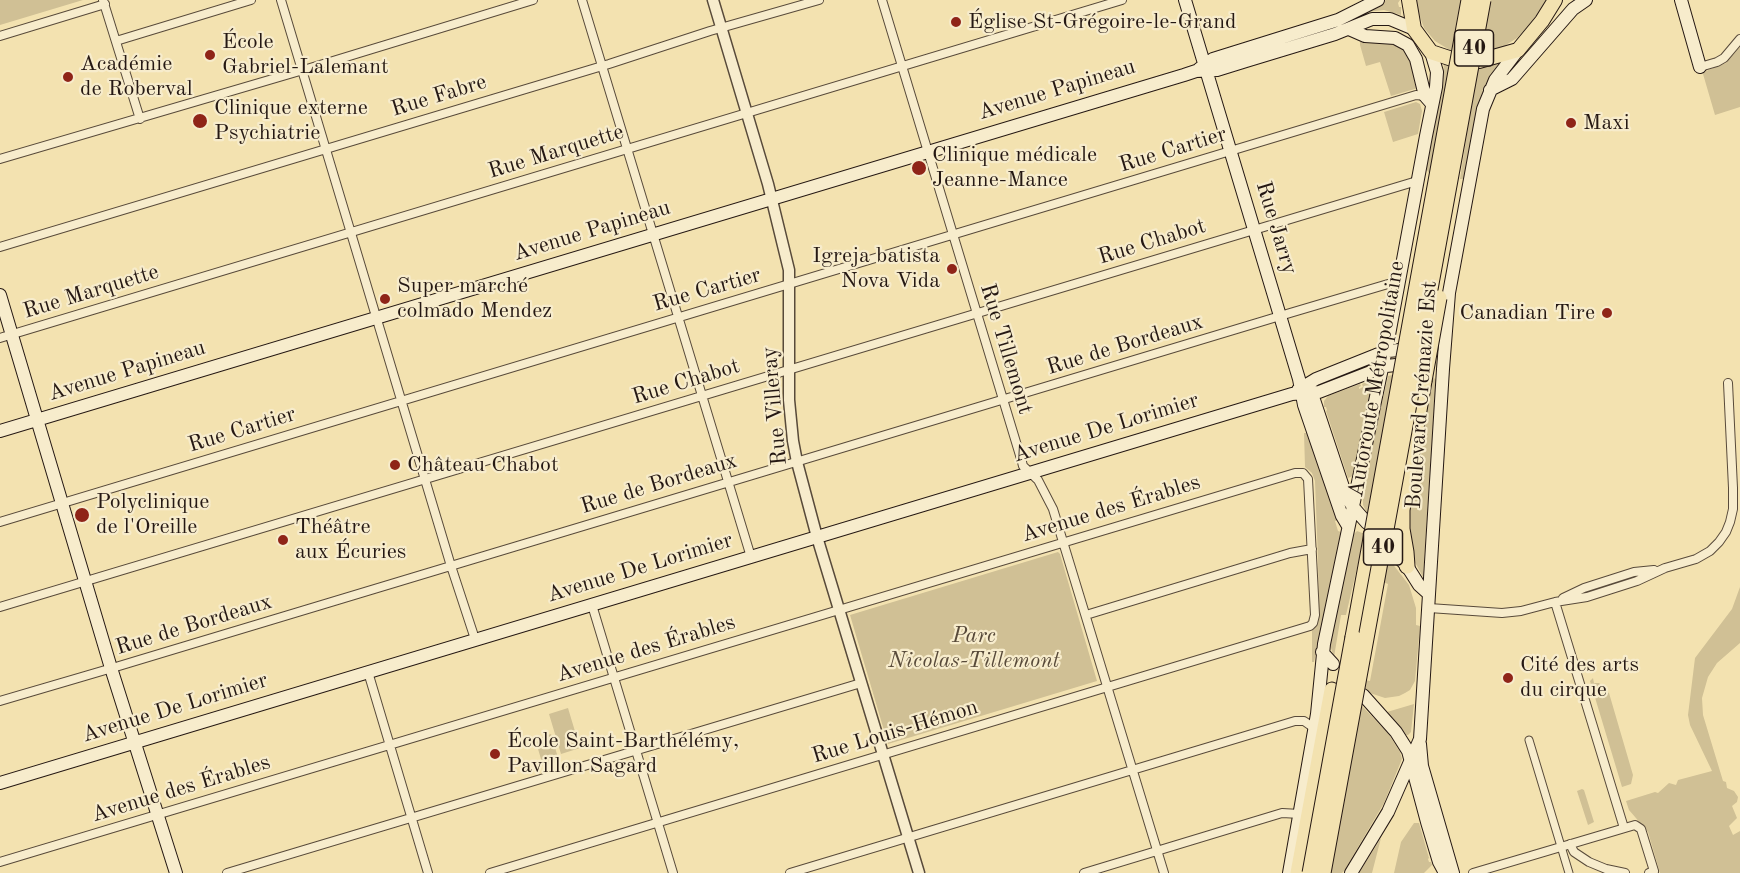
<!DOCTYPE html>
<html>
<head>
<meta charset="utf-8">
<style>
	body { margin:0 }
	canvas { display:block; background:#f3e2b0 }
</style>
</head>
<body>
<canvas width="1740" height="873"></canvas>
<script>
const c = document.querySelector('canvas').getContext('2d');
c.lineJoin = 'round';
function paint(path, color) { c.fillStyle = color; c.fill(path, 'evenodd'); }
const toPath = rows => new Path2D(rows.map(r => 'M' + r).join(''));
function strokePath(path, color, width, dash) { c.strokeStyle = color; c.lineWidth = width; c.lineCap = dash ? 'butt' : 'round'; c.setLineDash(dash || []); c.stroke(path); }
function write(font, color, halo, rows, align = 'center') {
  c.font = font + ' "Old Standard TT",serif'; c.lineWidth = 4.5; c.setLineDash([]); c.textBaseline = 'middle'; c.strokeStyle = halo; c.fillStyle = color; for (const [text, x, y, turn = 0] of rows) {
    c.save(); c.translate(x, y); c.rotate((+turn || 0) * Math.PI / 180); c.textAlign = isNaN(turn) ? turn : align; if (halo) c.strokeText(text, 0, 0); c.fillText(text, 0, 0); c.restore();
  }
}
const green = toPath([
	[0,0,83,0,0,25],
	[1386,0,1400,0,1398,3,1399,7,1401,7,1401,15,1384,10,1366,12],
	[1417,0,1462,0,1453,52,1435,41,1424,28,1418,11],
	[1490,0,1547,0,1534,21,1517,38,1498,50,1480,55],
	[1360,41,1392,44,1403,50,1408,56,1418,88,1391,96,1380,62,1366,66,1360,45],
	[1740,47,1740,107,1715,115,1703,74,1706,71,1726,63],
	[1498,61,1499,63,1489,78,1477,108,1464,179,1460,179,1477,68],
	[1444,63,1451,64,1431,173,1429,173,1425,167,1435,114,1442,89],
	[1416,102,1420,104,1422,111,1418,134,1393,142,1384,112],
	[1392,375,1394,375,1368,515,1363,505,1363,497,1361,496,1388,376],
	[1432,376,1436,380,1423,577,1411,555,1405,523],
	[1366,382,1369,384,1372,389,1353,476,1348,478,1326,411,1327,410,1326,407,1324,407,1324,401,1328,396,1360,384,1361,386,1359,387,1359,389,1363,387,1362,384],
	[1304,433,1308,433,1339,520,1335,521,1338,531,1341,532,1314,662,1312,662,1312,631,1317,624,1319,617,1318,561,1315,481,1312,473,1305,467],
	[1357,531,1365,534,1364,538,1346,615,1341,615,1334,657,1330,645,1353,535],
	[1058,552,1060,554,1097,681,888,744,850,615],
	[1388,558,1409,585,1416,608,1416,625,1420,626,1415,681,1410,690,1405,693,1399,696,1385,698,1370,693,1364,686,1365,680,1370,681,1388,584,1383,582],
	[1740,587,1740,643,1717,663,1708,677,1702,698,1703,715,1723,781,1726,782,1727,788,1734,791,1738,797,1737,802,1732,806,1737,818,1729,826,1733,835,1740,831,1740,873,1660,873,1648,832,1629,810,1626,801,1655,792,1658,793,1669,783,1676,785,1678,780,1712,771,1690,725,1688,715,1695,658,1732,609],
	[1593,678,1594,683,1599,683,1609,693,1633,775,1631,784,1622,787,1590,681],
	[1414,704,1411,732,1408,735,1404,735,1387,712],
	[1361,705,1388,733,1400,752,1402,759,1384,803,1344,871,1342,873,1330,873],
	[568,708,580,748,561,754,549,714],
	[551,734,559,761,543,766,536,742,540,741,539,738],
	[1582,789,1584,790,1594,822,1588,825,1577,791],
	[1414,823,1419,823,1429,858,1428,859,1429,862,1431,862,1432,865,1424,873,1394,873,1401,842],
	[1381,838,1372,873,1359,873]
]);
const pedestrian = toPath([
	[1529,740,1569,873]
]);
const minor = toPath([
	[103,0,140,119],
	[281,0,451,566,475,639],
	[582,0,751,557],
	[882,0,1022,462,1023,466,1038,480,1053,509,1164,873],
	[0,36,105,4],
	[116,41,251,0],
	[1700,67,1717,62,1724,58,1740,39],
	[0,159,310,68,533,0],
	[0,247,609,64,710,31,819,0],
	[0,338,1122,0],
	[0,522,1416,95,1425,96],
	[1563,598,1584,588,1634,572,1654,570],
	[1555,602,1624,828],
	[592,605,673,873],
	[0,607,1417,181],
	[1429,608,1502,613,1521,611,1555,602,1587,597,1637,581,1665,568,1696,559,1710,551,1719,542,1726,532,1730,522,1733,509,1733,488,1728,383],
	[1086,615,1290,553,1312,549],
	[368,672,428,873],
	[0,701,119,666,1290,313,1388,284,1398,284],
	[1570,844,1574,852,1589,862,1606,869,1625,873],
	[0,862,1295,473,1303,473,1308,479,1315,615,1313,623,1310,626,490,873],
	[227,873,861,683],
	[790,873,1295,721,1304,721,1314,728],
	[1084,873,1282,813,1300,814],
	[1473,873,1635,825,1641,829,1654,871,1649,873]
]);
const tertiary = toPath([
	[713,0,768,184,789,270,789,400,793,441,797,462,817,537,919,873]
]);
const secondary = toPath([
	[1185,0,1299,379,1304,405,1342,516,1348,526],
	[1681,0,1700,67],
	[1349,29,1365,36,1395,38,1408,45,1416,59,1425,96,1432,104],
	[1199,69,1213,59,1338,20,1378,0],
	[1490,90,1512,79,1573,9,1586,0],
	[0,295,111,668,176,873],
	[1305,387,1314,400,1346,496,1353,507,1367,523],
	[1298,390,1316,379,1376,355,1388,351,1399,350],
	[0,431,1184,75,1196,71,1217,70,1246,61,1335,34,1372,19,1390,19,1414,29],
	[1389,548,1407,566,1419,585,1429,594],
	[1322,652,1333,664],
	[1363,695,1396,732,1408,751,1427,822,1439,862,1445,873],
	[1420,744,1422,766,1453,873],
	[0,783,1292,394,1319,392,1386,366,1396,365],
	[1289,873,1317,714,1324,644,1389,335,1426,136,1436,87,1437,72,1431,52],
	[1351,873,1388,812,1420,739,1443,369,1449,293,1483,109,1495,80,1518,50]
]);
const primary = toPath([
	[1409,0,1414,29,1431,52,1452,59],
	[1479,61,1518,50,1542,21,1555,0]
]);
const motorway = toPath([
	[1407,566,1406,552,1402,529,1402,510,1424,381],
	[1353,637,1372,533],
	[1298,873,1332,690]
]);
const motorwayBridge = toPath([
	[1424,381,1439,298],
	[1372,533,1469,0],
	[1310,873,1353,637],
	[1323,873,1483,0]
]);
const markers = [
	[956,22,6,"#8f2418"],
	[210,55,6,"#8f2418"],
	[68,77,6,"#8f2418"],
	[200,121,8,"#8f2418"],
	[1571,123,6,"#8f2418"],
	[919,168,8,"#8f2418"],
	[952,269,6,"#8f2418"],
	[385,299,6,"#8f2418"],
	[1607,313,6,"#8f2418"],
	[395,465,6,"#8f2418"],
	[82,515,8,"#8f2418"],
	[283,540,6,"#8f2418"],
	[1508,678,6,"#8f2418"],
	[495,754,6,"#8f2418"]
];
const shields = [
	[1474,48,39],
	[1383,547,39]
];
const shieldNames = [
	["40",1474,48],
	["40",1383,547]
];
const poiNames = [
	["Église St-Grégoire-le-Grand",968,22],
	["École",222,42],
	["Gabriel-Lalemant",222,67],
	["Académie",80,64],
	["de Roberval",80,89],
	["Clinique externe",214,108],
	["Psychiatrie",214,133],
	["Maxi",1583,123],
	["Clinique médicale",932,155],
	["Jeanne-Mance",932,180],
	["Igreja batista",940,256,"right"],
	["Nova Vida",940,281,"right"],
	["Super marché",397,286],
	["colmado Mendez",397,311],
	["Canadian Tire",1595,313,"right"],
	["Château Chabot",407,465],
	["Polyclinique",96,502],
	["de l'Oreille",96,527],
	["Théâtre",295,527],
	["aux Écuries",295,552],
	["Cité des arts",1520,665],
	["du cirque",1520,690],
	["École Saint-Barthélémy,",507,741],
	["Pavillon Sagard",507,766]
];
const streetNames = [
	["Avenue Papineau",1057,90,-17],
	["Rue Fabre",439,96,-17],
	["Rue Cartier",1173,150,-17],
	["Rue Marquette",556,152,-17],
	["Rue Jarry",1276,228,73],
	["Avenue Papineau",592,231,-17],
	["Rue Chabot",1152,242,-17],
	["Rue Cartier",707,290,-16],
	["Rue Marquette",91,292,-17],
	["Rue de Bordeaux",1125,345,-17],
	["Rue Tillemont",1006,349,73],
	["Avenue Papineau",127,371,-17],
	["Autoroute Métropolitaine",1377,379,-80],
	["Rue Chabot",686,382,-17],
	["Boulevard Crémazie Est",1422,395,-86],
	["Rue Villeray",775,406,-95],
	["Avenue De Lorimier",1106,428,-17],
	["Rue Cartier",242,430,-17],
	["Rue de Bordeaux",659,484,-17],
	["Avenue des Érables",1111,509,-17],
	["Avenue De Lorimier",640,568,-17],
	["Rue de Bordeaux",194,625,-17],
	["Avenue des Érables",646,649,-17],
	["Avenue De Lorimier",175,708,-17],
	["Rue Louis-Hémon",895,732,-17],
	["Avenue des Érables",181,789,-17]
];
const parkNames = [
	["Parc",974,636],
	["Nicolas-Tillemont",974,661]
];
paint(green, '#d0c095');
strokePath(pedestrian, '#584a3a', 9);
strokePath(minor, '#584a3a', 10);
strokePath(tertiary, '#584a3a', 13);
strokePath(secondary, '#251813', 14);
strokePath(primary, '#251813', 16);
strokePath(motorway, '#251813', 17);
strokePath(pedestrian, '#f7eccc', 7);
strokePath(minor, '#f7eccc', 8);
strokePath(tertiary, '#f7eccc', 10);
strokePath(secondary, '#f7eccc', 12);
strokePath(primary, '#f3e2b0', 14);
strokePath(motorway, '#f3e2b0', 15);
strokePath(motorwayBridge, '#251813', 17, []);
strokePath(motorwayBridge, '#f3e2b0', 15);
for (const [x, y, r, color] of markers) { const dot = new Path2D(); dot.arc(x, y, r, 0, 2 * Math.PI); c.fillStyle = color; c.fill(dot); strokePath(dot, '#f7eccc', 2); }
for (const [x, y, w] of shields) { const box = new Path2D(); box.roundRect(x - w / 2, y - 18, w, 36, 4.5); c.fillStyle = '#f7eccc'; c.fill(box); strokePath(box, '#251813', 1.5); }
write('bold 21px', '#251813', null, shieldNames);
write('22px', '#251813', '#f7eccc', poiNames, 'left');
write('22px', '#251813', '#f7eccc', streetNames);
write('italic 22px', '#584a3a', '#f7eccc', parkNames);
</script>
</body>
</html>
